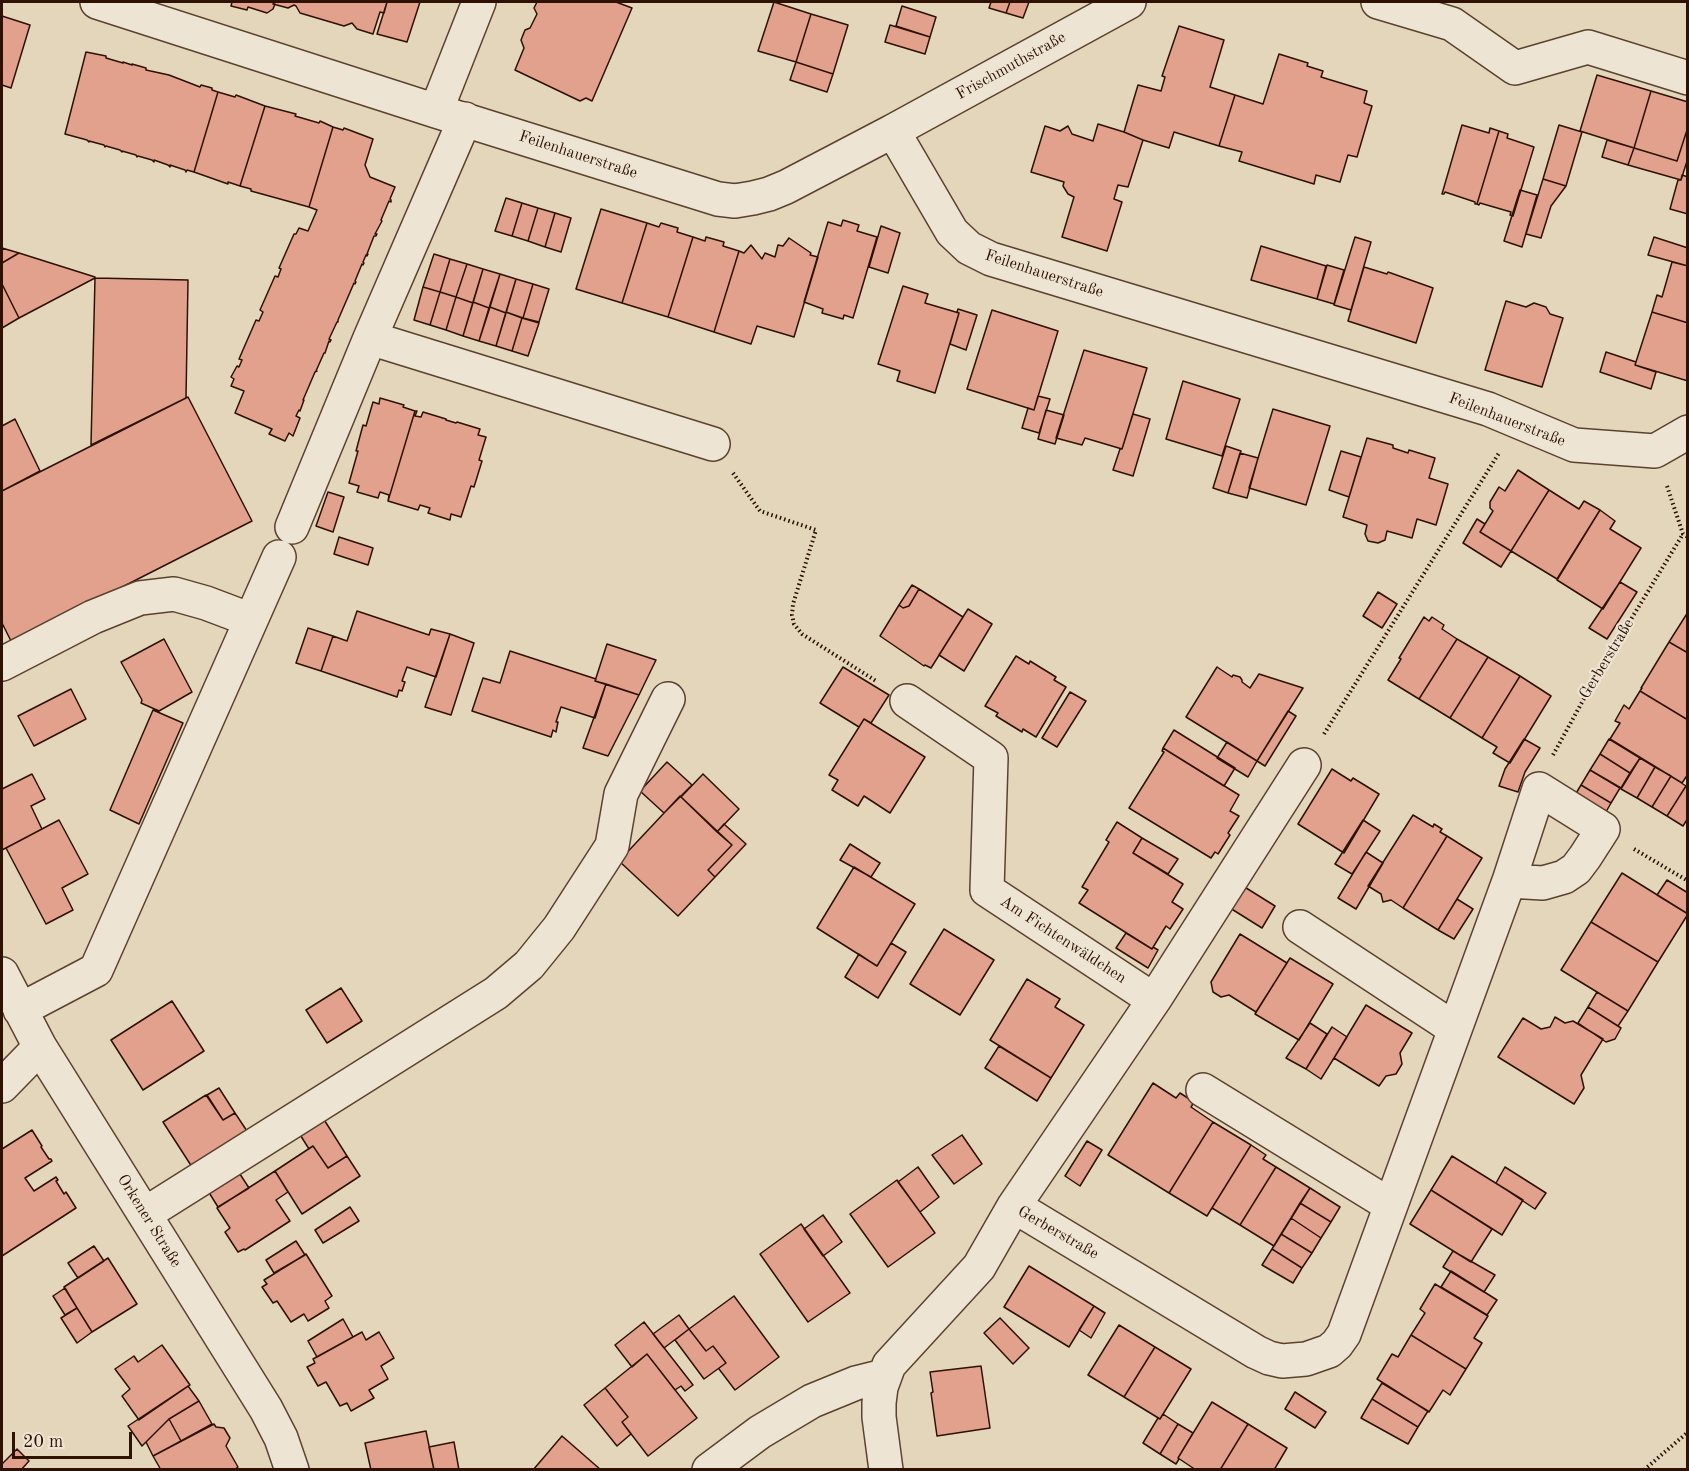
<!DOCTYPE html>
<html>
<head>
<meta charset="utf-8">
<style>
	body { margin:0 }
	#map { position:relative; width:1689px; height:1471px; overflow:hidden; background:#e3d6bb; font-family:"Old Standard TT",serif }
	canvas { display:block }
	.frame { position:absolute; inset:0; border:3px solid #2e1100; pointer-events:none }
	.scale { position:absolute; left:12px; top:1432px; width:120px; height:27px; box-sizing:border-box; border:3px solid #2e1100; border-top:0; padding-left:8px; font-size:18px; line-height:21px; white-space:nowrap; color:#2e1100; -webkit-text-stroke:4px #ede4d3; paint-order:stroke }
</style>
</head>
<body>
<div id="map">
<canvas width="1689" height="1471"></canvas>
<div class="frame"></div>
<div class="scale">20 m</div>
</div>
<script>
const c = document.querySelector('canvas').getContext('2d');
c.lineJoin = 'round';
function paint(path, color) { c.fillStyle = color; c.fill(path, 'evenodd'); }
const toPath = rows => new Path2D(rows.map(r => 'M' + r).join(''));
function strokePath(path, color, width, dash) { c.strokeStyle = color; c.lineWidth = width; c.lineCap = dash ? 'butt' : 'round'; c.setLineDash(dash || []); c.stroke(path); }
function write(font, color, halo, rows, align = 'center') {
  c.font = font + ' "Old Standard TT",serif'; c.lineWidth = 4.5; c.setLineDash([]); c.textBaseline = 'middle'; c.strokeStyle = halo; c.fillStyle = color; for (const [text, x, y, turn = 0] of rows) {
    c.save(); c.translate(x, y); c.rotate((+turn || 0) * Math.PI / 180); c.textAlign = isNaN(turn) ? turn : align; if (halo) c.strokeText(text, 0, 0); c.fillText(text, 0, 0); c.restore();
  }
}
const building = toPath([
	[229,2,274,2,273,4,275,4,273,9,267,13,248,7,247,10,231,6,232,2,229,2],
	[274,2,387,2,384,13,380,12,373,34,357,29,352,23,344,26,300,13,296,6,294,5,288,8,273,4,274,2],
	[387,2,420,2,407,42,377,34,387,2],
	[537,2,616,2,632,8,592,101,586,98,580,101,515,70,524,48,521,40,525,30,530,28,537,14,534,8,537,2],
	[774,2,811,14,796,62,758,51,774,2],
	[991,2,1010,2,1006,13,989,8,991,2],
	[1010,2,1029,2,1023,18,1006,13,1010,2],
	[902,6,936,17,930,37,896,26,902,6],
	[811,14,848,25,833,74,796,62,811,14],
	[2,16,30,25,11,88,2,85,2,16],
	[890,25,930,37,925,54,885,42,890,25],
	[1179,26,1224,40,1210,87,1235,95,1219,146,1174,132,1169,148,1143,140,1124,132,1138,85,1161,91,1165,77,1162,76,1179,26],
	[86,52,106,56,106,58,123,63,123,62,132,65,132,64,146,68,146,70,169,75,200,87,201,85,212,88,212,90,218,92,194,172,187,170,186,172,185,170,170,165,170,167,168,165,154,160,154,162,152,160,138,156,137,157,136,155,122,151,122,152,120,150,106,146,105,147,104,145,89,141,89,142,87,140,65,134,86,52],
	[1279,54,1308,63,1307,66,1323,71,1321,77,1367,91,1364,103,1372,106,1357,157,1348,155,1340,182,1316,175,1314,184,1239,161,1242,152,1219,146,1235,95,1263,104,1279,54],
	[796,62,833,74,827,92,790,80,796,62],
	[1597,75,1651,91,1634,148,1580,131,1597,75],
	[1651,91,1688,102,1688,127,1677,161,1634,148,1651,91],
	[218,92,235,97,236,95,265,106,240,186,228,182,228,184,194,172,218,92],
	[265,106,296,114,295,116,319,123,320,121,333,127,309,207,251,191,251,189,240,186,265,106],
	[1098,124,1124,132,1143,140,1128,187,1118,185,1114,199,1122,202,1107,251,1062,237,1074,197,1068,194,1063,186,1064,182,1031,172,1045,126,1060,131,1068,126,1072,134,1093,141,1098,124],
	[1462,125,1489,133,1490,128,1499,131,1477,204,1475,204,1475,202,1445,192,1444,194,1442,194,1462,125],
	[1559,125,1582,132,1566,186,1543,179,1559,125],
	[333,127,343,130,344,128,373,139,365,165,370,177,395,187,390,199,391,200,391,202,389,201,381,220,382,221,375,234,377,234,376,236,374,236,367,254,368,254,367,256,366,255,363,262,364,263,363,265,362,264,355,281,356,282,355,284,354,283,338,320,338,322,337,322,329,339,331,340,330,342,329,341,325,353,324,353,316,371,317,371,315,372,303,400,304,400,300,411,299,410,296,416,300,418,293,436,289,433,285,441,269,434,272,429,235,413,244,391,231,386,234,379,231,377,237,366,239,367,242,360,239,359,256,320,259,321,263,312,260,310,275,276,278,277,281,269,279,268,294,234,296,234,299,228,308,231,317,210,309,207,333,127],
	[1688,127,1688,158,1681,180,1628,165,1634,148,1677,161,1688,127],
	[1499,131,1508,134,1507,138,1534,147,1513,216,1510,215,1511,212,1480,203,1479,205,1477,204,1499,131],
	[1607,140,1634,148,1628,165,1602,157,1607,140],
	[1682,175,1688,177,1688,214,1670,209,1678,180,1681,180,1682,175],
	[1543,179,1566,186,1551,206,1541,238,1526,234,1543,179],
	[1520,190,1537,195,1522,247,1504,241,1520,190],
	[506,198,522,203,512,236,495,231,506,198],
	[522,203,538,208,528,241,512,236,522,203],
	[538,208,555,213,545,247,528,241,538,208],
	[601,209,647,223,622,303,576,289,601,209],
	[555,213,571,218,561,252,545,247,555,213],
	[843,220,859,225,857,231,877,237,853,318,844,315,843,319,822,313,823,309,804,302,828,222,841,226,843,220],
	[647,223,659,227,661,223,678,228,677,232,693,237,668,317,622,303,647,223],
	[881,226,900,233,888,273,869,267,881,226],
	[693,237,705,241,706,237,724,242,723,246,739,251,714,332,668,317,693,237],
	[1355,237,1371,242,1351,310,1334,305,1355,237],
	[1654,237,1688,248,1688,266,1648,255,1654,237],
	[789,238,811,253,810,255,818,257,794,337,757,326,751,344,714,332,739,251,744,253,751,245,762,259,765,253,775,257,778,245,783,246,789,238],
	[1261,246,1326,266,1317,299,1251,280,1261,246],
	[2,248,19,253,2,263,2,248],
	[19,253,95,277,95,278,19,318,2,284,2,263,19,253],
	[434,254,450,259,440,292,423,287,434,254],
	[450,259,467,264,456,297,440,292,450,259],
	[1672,262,1688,266,1688,323,1652,312,1657,295,1662,297,1672,262],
	[467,264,483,269,473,303,456,297,467,264],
	[1327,265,1344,270,1334,304,1317,299,1327,265],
	[1364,267,1387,274,1388,272,1433,288,1416,343,1348,321,1364,267],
	[483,269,500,274,489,308,473,302,483,269],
	[500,274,516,279,506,313,490,307,500,274],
	[95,278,188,280,186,398,91,445,95,278],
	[516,279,533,284,523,318,506,312,516,279],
	[2,284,19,318,2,328,2,284],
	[533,284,549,289,539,322,523,318,533,284],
	[903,286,928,294,925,303,959,313,935,393,897,381,900,371,878,364,903,286],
	[423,287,440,292,430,325,414,320,423,287],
	[440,292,456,297,446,330,430,325,440,292],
	[456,297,473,303,463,336,446,330,456,297],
	[1506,301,1526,307,1534,303,1546,307,1550,314,1563,318,1542,387,1485,370,1506,301],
	[473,302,489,308,479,341,463,336,473,302],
	[490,307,506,313,496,346,479,341,490,307],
	[958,309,977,315,966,350,950,344,959,313,957,312,958,309],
	[992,310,1058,331,1034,410,967,389,992,310],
	[506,312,522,318,512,351,496,346,506,312],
	[1652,312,1688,323,1688,381,1635,365,1652,312],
	[522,318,539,323,528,356,512,351,522,318],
	[1084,350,1147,368,1122,449,1085,438,1082,445,1056,438,1084,350],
	[1606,352,1636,362,1635,365,1656,372,1651,389,1600,372,1606,352],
	[1183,381,1240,399,1222,456,1166,439,1183,381],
	[1038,396,1050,399,1039,433,1022,428,1028,408,1034,410,1038,396],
	[188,397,252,521,12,643,2,623,2,491,188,397],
	[380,398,404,405,403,407,415,411,388,501,389,495,380,492,378,498,357,492,359,486,349,483,358,451,356,451,363,425,366,426,373,402,379,404,380,398],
	[1273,409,1330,426,1306,505,1249,488,1273,409],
	[1046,410,1064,415,1055,444,1038,439,1046,410],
	[415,411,417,411,415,416,421,417,423,412,446,419,446,420,456,423,457,422,480,429,478,435,486,437,479,460,482,461,474,487,471,486,461,517,451,514,450,520,428,513,430,508,420,505,418,510,388,501,415,411],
	[1133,414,1150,419,1133,476,1113,470,1120,449,1122,449,1133,414],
	[15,419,40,471,2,491,2,426,15,419],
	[1367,438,1393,445,1393,448,1408,453,1409,450,1435,458,1429,478,1448,484,1436,525,1417,519,1412,538,1387,531,1385,540,1378,543,1368,541,1365,534,1367,525,1343,517,1367,438],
	[1226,446,1241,451,1228,493,1213,488,1226,446],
	[1341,451,1361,457,1349,497,1329,490,1341,451],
	[1240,453,1258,458,1247,498,1228,493,1240,453],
	[1518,470,1549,490,1511,551,1480,532,1493,511,1490,508,1490,502,1499,487,1505,491,1518,470],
	[1549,490,1579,509,1584,501,1600,510,1557,579,1511,551,1549,490],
	[328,492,344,497,333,532,316,526,328,492],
	[1600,510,1615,521,1610,529,1641,548,1603,609,1557,580,1600,510],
	[1477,519,1485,524,1480,532,1511,551,1501,567,1463,543,1477,519],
	[339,537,373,548,368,565,334,554,339,537],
	[1620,582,1637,592,1607,639,1589,628,1620,582],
	[912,585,919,589,909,606,903,608,899,605,912,585],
	[919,589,963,617,931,668,925,665,924,666,880,636,899,605,903,608,909,606,919,589],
	[1378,592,1397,604,1382,628,1363,616,1378,592],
	[968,609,992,624,964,671,939,655,968,609],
	[357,611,429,635,431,629,450,634,436,677,407,667,402,681,405,682,402,691,399,690,397,697,321,671,333,636,347,641,357,611],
	[1688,612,1688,653,1669,642,1688,612],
	[1424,617,1429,621,1432,617,1444,625,1442,629,1457,639,1419,699,1388,680,1401,659,1399,658,1424,617],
	[308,628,333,636,321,671,296,663,308,628],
	[450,634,474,643,451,715,425,707,450,634],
	[164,639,192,692,159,711,141,703,142,700,121,662,164,639],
	[1457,639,1488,657,1450,718,1419,699,1457,639],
	[1669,642,1688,653,1688,720,1640,691,1642,688,1641,688,1669,642],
	[607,644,656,660,639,695,595,681,607,644],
	[510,651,596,679,595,681,606,684,595,718,561,707,556,722,558,722,556,732,553,730,551,737,472,711,483,678,500,683,510,651],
	[1016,656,1029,664,1030,661,1056,677,1054,680,1066,687,1036,737,1023,729,1022,732,996,716,998,713,985,706,1016,656],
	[1488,657,1520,676,1482,738,1450,718,1488,657],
	[843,667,889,695,871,723,864,719,859,727,820,703,843,667],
	[1217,667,1232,677,1233,675,1240,677,1242,680,1242,682,1250,688,1259,674,1303,688,1257,761,1186,717,1217,667],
	[1520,676,1551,696,1510,763,1493,753,1497,747,1482,738,1520,676],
	[606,684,639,695,608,756,583,748,606,684],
	[71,689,86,719,34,746,18,716,71,689],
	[1640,691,1688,720,1688,774,1682,783,1610,739,1620,723,1615,721,1624,705,1629,709,1640,691],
	[1070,692,1086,701,1057,747,1042,738,1070,692],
	[153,710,183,723,139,824,110,810,153,710],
	[1288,711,1296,716,1265,766,1257,761,1288,711],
	[864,719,925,757,890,813,864,796,858,806,832,790,838,780,829,775,864,719],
	[1174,730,1235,768,1224,786,1163,748,1174,730],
	[1524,739,1540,748,1525,772,1518,792,1499,786,1505,769,1524,739],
	[1609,739,1640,758,1630,773,1600,754,1609,739],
	[1227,742,1257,761,1248,777,1217,758,1227,742],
	[1163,748,1239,795,1230,811,1239,816,1228,833,1230,835,1218,854,1215,852,1211,858,1129,808,1164,752,1162,751,1163,748],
	[1600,754,1630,773,1621,788,1590,770,1600,754],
	[1640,758,1655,767,1637,798,1621,789,1640,758],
	[667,762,692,785,664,813,640,791,667,762],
	[1655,767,1671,776,1652,807,1637,798,1655,767],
	[1332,769,1351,781,1353,778,1379,794,1344,853,1298,824,1332,769],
	[1590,770,1620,788,1611,803,1581,785,1590,770],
	[32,774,45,799,31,806,42,829,2,850,2,789,32,774],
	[703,774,739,809,717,832,681,797,703,774],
	[1671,776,1686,786,1667,816,1652,807,1671,776],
	[1581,785,1611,803,1602,819,1572,800,1581,785],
	[1686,786,1688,787,1688,818,1683,826,1667,816,1686,786],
	[680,796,732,845,708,870,715,877,678,916,619,861,680,796],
	[1413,815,1433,827,1434,824,1442,829,1440,832,1447,836,1403,908,1391,900,1383,902,1381,894,1368,886,1413,815],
	[59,820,88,874,62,888,73,910,46,924,6,848,59,820],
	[1363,820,1380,831,1352,874,1335,864,1363,820],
	[1117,822,1142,838,1133,853,1183,884,1172,902,1183,909,1170,929,1166,926,1152,949,1079,903,1088,890,1082,887,1109,842,1106,840,1117,822],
	[724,824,746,844,715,877,708,870,732,845,717,832,724,824],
	[1447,836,1482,858,1438,930,1403,908,1447,836],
	[1142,838,1178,859,1168,874,1133,853,1142,838],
	[850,844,880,863,871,877,840,860,850,844],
	[1366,852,1383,863,1356,909,1338,898,1366,852],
	[854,867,915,904,877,966,817,928,854,867],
	[1622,873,1688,914,1658,962,1591,922,1622,873],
	[1667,880,1688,893,1688,914,1657,895,1667,880],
	[1243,886,1275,906,1262,928,1230,908,1243,886],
	[1457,899,1473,909,1454,939,1438,930,1457,899],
	[1591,922,1658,962,1628,1011,1561,970,1591,922],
	[944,929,994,960,960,1015,910,984,944,929],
	[1126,933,1152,949,1153,947,1158,950,1148,968,1116,948,1126,933],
	[1240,934,1287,963,1256,1012,1229,995,1221,997,1213,992,1211,982,1240,934],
	[891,943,906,952,878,998,845,977,859,954,877,966,891,943],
	[1290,958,1333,984,1299,1040,1255,1014,1290,958],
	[1027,979,1060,999,1055,1007,1084,1025,1051,1078,990,1040,1027,979],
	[341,988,362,1021,327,1043,306,1010,341,988],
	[1597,992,1628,1011,1618,1026,1588,1007,1597,992],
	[172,1001,204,1051,143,1090,111,1040,172,1001],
	[1366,1005,1412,1033,1400,1053,1402,1064,1396,1074,1386,1076,1379,1086,1334,1058,1366,1005],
	[1588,1007,1621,1028,1615,1039,1606,1042,1578,1023,1588,1007],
	[1555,1017,1565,1023,1573,1021,1603,1039,1581,1075,1584,1088,1574,1104,1498,1057,1523,1018,1541,1029,1550,1027,1555,1017],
	[1310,1023,1327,1034,1306,1069,1286,1058,1310,1023],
	[1332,1027,1347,1037,1321,1079,1306,1069,1332,1027],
	[999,1046,1051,1078,1037,1101,985,1068,999,1046],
	[1153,1083,1176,1098,1180,1093,1194,1102,1191,1107,1213,1122,1169,1193,1108,1155,1153,1083],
	[219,1088,235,1113,223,1120,207,1095,219,1088],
	[206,1095,223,1120,235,1113,249,1134,194,1170,163,1122,206,1095],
	[323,1118,347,1156,328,1168,313,1146,309,1149,299,1133,323,1118],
	[1213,1122,1251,1145,1207,1216,1169,1193,1213,1122],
	[32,1130,42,1146,41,1147,49,1159,51,1159,52,1161,25,1178,34,1191,56,1177,58,1180,56,1181,64,1194,66,1192,76,1208,2,1256,2,1149,32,1130],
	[962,1135,982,1164,954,1184,932,1155,962,1135],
	[1087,1141,1102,1150,1080,1186,1065,1176,1087,1141],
	[1251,1145,1266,1155,1263,1159,1276,1167,1240,1225,1212,1208,1251,1145],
	[313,1146,328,1168,347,1156,360,1176,302,1214,275,1171,313,1146],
	[1452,1156,1523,1200,1502,1235,1431,1190,1452,1156],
	[918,1167,939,1197,920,1212,898,1182,918,1167],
	[1276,1167,1310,1188,1274,1246,1240,1225,1276,1167],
	[1505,1167,1546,1193,1535,1209,1496,1183,1505,1167],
	[238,1171,249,1188,218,1207,208,1191,238,1171],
	[275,1171,288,1192,276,1200,290,1221,245,1250,244,1249,238,1252,225,1232,230,1228,217,1208,275,1171],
	[897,1180,935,1233,888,1267,850,1214,897,1180],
	[1310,1188,1340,1207,1331,1222,1300,1203,1310,1188],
	[1431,1190,1492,1229,1471,1262,1410,1224,1431,1190],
	[1300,1203,1331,1222,1321,1238,1291,1218,1300,1203],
	[350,1207,359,1221,323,1243,315,1230,350,1207],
	[823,1215,842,1242,823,1256,804,1229,823,1215],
	[1291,1218,1321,1238,1312,1253,1281,1234,1291,1218],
	[801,1224,850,1293,808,1322,760,1254,801,1224],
	[1281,1234,1312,1253,1302,1268,1272,1249,1281,1234],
	[296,1241,305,1255,274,1273,266,1260,296,1241],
	[94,1246,104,1261,78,1278,68,1263,94,1246],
	[1272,1249,1302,1268,1293,1283,1262,1265,1272,1249],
	[1453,1251,1495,1275,1484,1292,1443,1267,1453,1251],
	[306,1254,332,1296,325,1301,329,1308,308,1321,304,1314,291,1322,277,1301,273,1303,262,1287,267,1284,264,1280,306,1254],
	[108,1258,137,1304,92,1332,64,1287,108,1258],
	[1029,1266,1094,1306,1069,1347,1004,1307,1029,1266],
	[1451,1271,1497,1300,1487,1315,1441,1287,1451,1271],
	[1435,1284,1488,1316,1474,1338,1482,1343,1466,1369,1411,1335,1425,1313,1420,1309,1435,1284],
	[65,1288,77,1308,65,1315,53,1296,65,1288],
	[734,1296,779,1357,735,1390,719,1369,719,1368,726,1363,713,1346,706,1351,689,1329,734,1296],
	[1094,1306,1105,1313,1091,1338,1079,1330,1094,1306],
	[77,1308,92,1332,77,1343,61,1318,77,1308],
	[679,1315,689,1329,664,1348,653,1334,679,1315],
	[1000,1318,1029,1348,1013,1364,984,1333,1000,1318],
	[343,1319,353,1337,317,1357,308,1341,343,1319],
	[644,1322,693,1385,685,1391,681,1386,675,1390,647,1354,632,1367,615,1345,644,1322],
	[1119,1325,1155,1347,1124,1397,1088,1375,1119,1325],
	[689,1329,706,1351,713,1346,726,1363,704,1379,675,1340,689,1329],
	[362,1332,366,1340,379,1332,394,1358,381,1366,388,1379,369,1390,374,1398,351,1411,347,1403,340,1406,326,1382,318,1386,307,1367,315,1363,313,1359,362,1332],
	[1411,1335,1466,1369,1450,1395,1443,1390,1429,1412,1377,1379,1392,1354,1398,1357,1411,1335],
	[162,1345,190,1385,139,1420,122,1396,130,1389,115,1369,134,1356,138,1362,162,1345],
	[1155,1347,1191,1369,1160,1419,1124,1397,1155,1347],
	[647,1354,697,1418,648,1456,622,1422,628,1417,605,1388,647,1354],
	[981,1366,990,1428,937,1436,931,1393,933,1392,930,1372,981,1366],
	[1382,1383,1428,1411,1418,1427,1372,1399,1382,1383],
	[188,1386,199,1401,169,1419,142,1446,128,1426,188,1386],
	[605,1388,628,1417,622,1422,631,1434,617,1446,584,1405,605,1388],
	[1295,1392,1326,1412,1315,1428,1285,1409,1295,1392],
	[1372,1399,1418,1427,1408,1444,1361,1418,1372,1399],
	[199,1401,212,1424,181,1441,169,1419,199,1401],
	[1212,1402,1248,1424,1220,1470,1196,1470,1178,1458,1212,1402],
	[1163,1414,1178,1424,1160,1454,1143,1443,1158,1418,1160,1419,1163,1414],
	[169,1419,181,1441,153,1456,146,1442,169,1419],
	[214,1424,216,1427,224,1428,230,1438,226,1446,238,1467,234,1470,161,1470,153,1456,214,1424],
	[1178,1424,1193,1433,1178,1458,1179,1459,1176,1464,1160,1454,1178,1424],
	[1248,1424,1287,1448,1274,1470,1220,1470,1248,1424],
	[426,1431,434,1470,371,1470,365,1443,426,1431],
	[562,1436,601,1470,533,1470,562,1436],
	[454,1442,459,1470,434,1470,429,1447,454,1442],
	[17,1449,29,1461,21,1470,2,1470,2,1464,17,1449]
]);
const path = toPath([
	[733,473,760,511,816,530,793,604,792,615,794,624,802,634,876,681],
	[1667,486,1683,534,1688,537],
	[1324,734,1499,453],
	[1553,755,1597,675,1683,534],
	[1634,849,1688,881],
	[1644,1470,1688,1432]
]);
const minor = toPath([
	[97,2,436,111,718,199,735,201,753,198,769,194,786,187,893,131,952,232,969,248,991,259,1488,409,1574,445,1655,451,1688,432],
	[1378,2,1452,24,1515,68,1588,47,1688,78],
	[436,111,479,2],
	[893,131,1129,2],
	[370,338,713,444],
	[292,527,370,338,465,119],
	[2,664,93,617,140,598,174,594,206,603,251,620],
	[907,701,991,758,987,890,1154,1000,1014,1206],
	[1300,927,1455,1029],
	[2,974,40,1047,266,1409,281,1438,292,1470],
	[1154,1000,1304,765],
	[20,1010,96,970,279,557],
	[2,1086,40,1047],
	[1203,1090,1390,1205],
	[145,1214,496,993,529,965,559,928,612,846,621,794,668,699],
	[709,1470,760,1432,812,1401,856,1383,884,1376],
	[886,1470,879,1417,879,1403,881,1387,889,1365,979,1267,1014,1206,1256,1352,1269,1358,1282,1361,1306,1359,1329,1351,1337,1344,1344,1334,1509,881,1543,883,1564,877,1576,869,1585,857,1603,829,1539,789,1509,881]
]);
const streetNames = [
	["Frischmuthstraße",1011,66,-29],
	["Feilenhauerstraße",578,155,18],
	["Feilenhauerstraße",1044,274,18],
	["Feilenhauerstraße",1507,420,21],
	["Gerberstraße",1607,659,-59],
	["Am Fichtenwäldchen",1063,940,33],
	["Orkener Straße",149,1221,58],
	["Gerberstraße",1058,1233,30]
];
paint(building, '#e2a18d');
strokePath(building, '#2e1100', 1.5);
strokePath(minor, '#5b422f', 36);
strokePath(path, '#2e1100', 4, [1.5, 3]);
strokePath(minor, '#ede4d3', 33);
write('16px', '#2e1100', '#ede4d3', streetNames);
</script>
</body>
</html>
